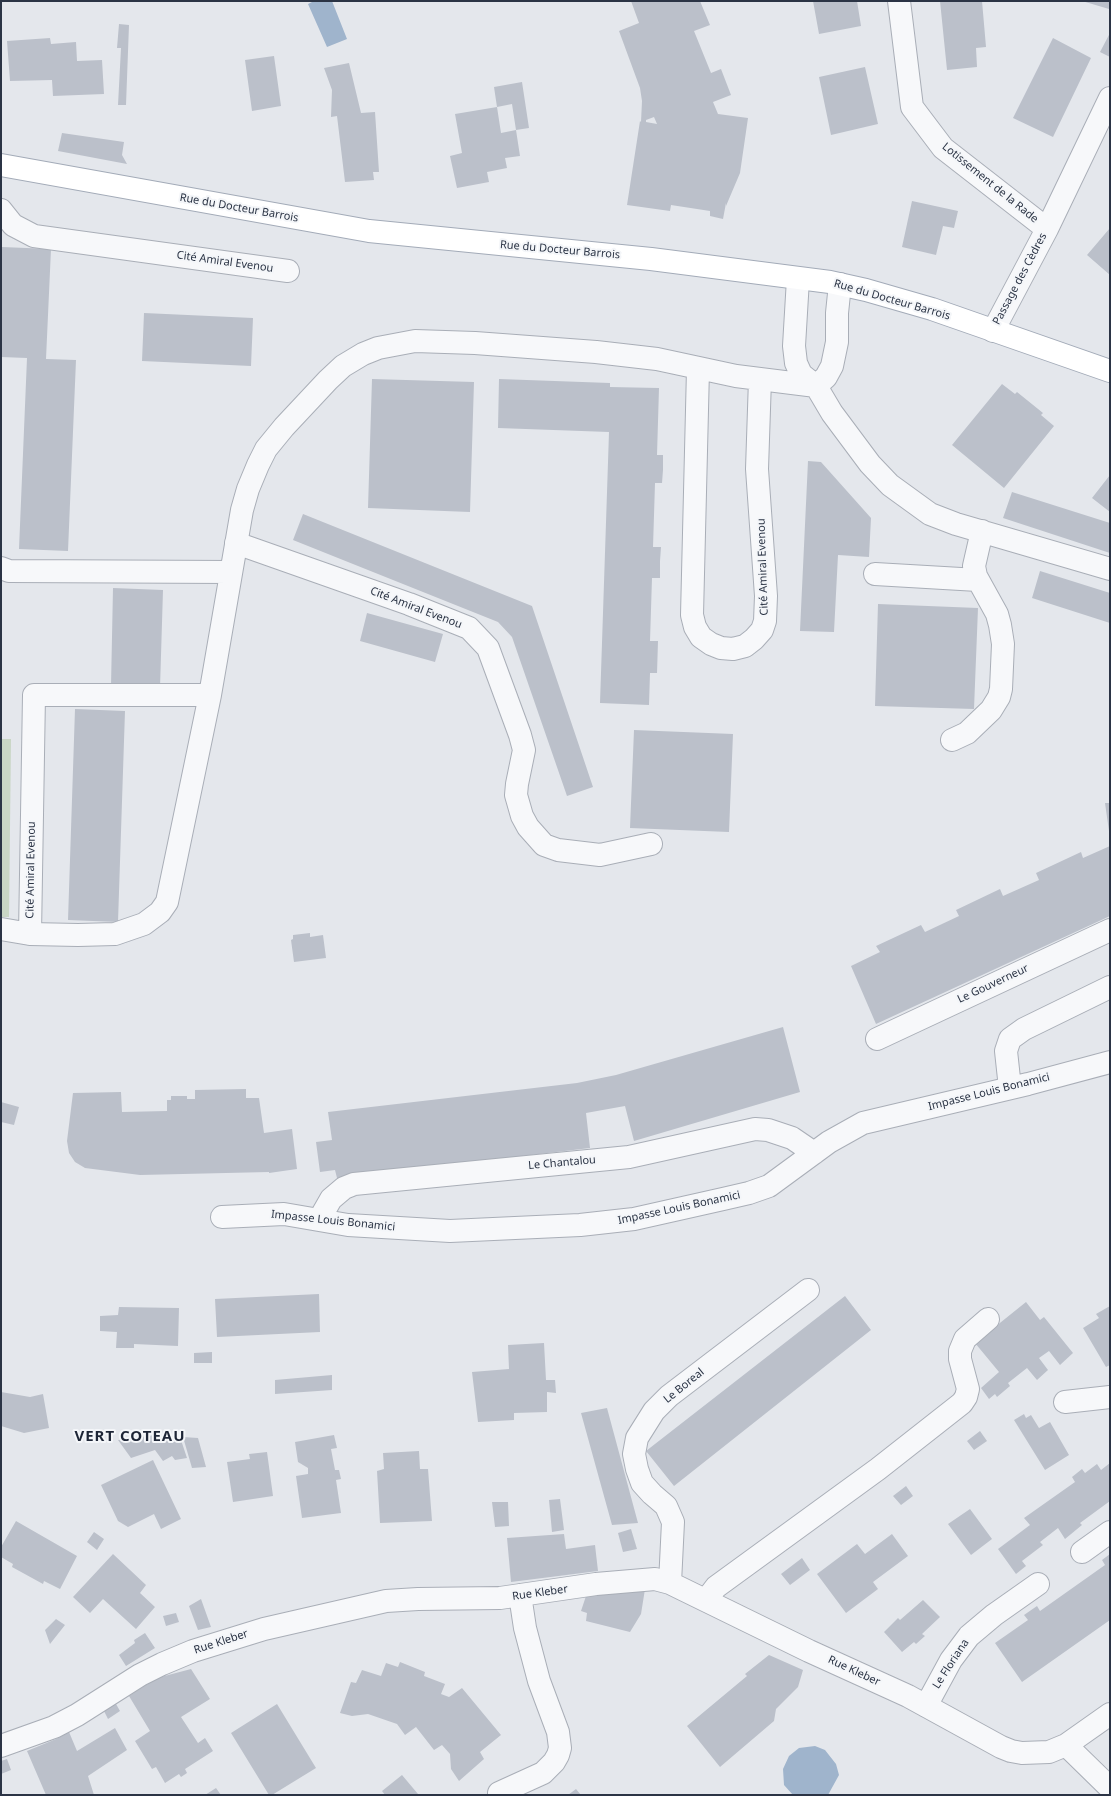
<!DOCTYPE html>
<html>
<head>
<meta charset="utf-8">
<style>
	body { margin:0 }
	#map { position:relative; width:1111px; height:1796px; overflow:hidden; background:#e4e7ec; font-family:"Noto Sans",sans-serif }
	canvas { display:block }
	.frame { position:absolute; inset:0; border:2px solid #2b3445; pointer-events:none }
</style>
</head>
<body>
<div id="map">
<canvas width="1111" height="1796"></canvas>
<div class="frame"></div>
</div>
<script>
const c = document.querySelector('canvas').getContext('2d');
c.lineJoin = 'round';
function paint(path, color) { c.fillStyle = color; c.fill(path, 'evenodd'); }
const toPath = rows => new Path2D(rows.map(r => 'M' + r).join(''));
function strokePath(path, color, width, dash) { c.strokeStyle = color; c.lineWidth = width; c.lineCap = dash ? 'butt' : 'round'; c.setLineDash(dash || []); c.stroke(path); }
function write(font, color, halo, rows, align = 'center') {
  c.font = font + ' "Noto Sans",sans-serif'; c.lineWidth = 4; c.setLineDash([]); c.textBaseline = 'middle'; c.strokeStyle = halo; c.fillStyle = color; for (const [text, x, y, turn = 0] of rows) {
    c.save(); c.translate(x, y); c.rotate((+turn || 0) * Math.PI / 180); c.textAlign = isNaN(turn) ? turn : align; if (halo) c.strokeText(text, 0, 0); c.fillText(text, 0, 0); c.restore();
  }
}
const green = toPath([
	[1,739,11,739,9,917,1,917]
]);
const water = toPath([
	[314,1,332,1,347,39,327,47,308,4],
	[815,1746,825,1750,836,1764,839,1775,828,1795,793,1795,784,1785,783,1769,789,1756,799,1748]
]);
const building = toPath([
	[631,1,700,1,710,25,694,31,711,73,721,69,731,95,713,102,718,114,748,118,740,173,726,206,726,203,723,219,710,216,710,211,671,205,670,211,627,205,640,121,641,122,642,101,640,88,619,31,639,23],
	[654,117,657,124,646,122,646,120],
	[813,1,857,1,861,26,819,34],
	[940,1,982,1,986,47,976,48,977,67,947,70],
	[1082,1,1110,1,1110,7,1109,9],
	[119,24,129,25,126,105,118,105,121,48,117,48],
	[1110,33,1110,57,1100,52],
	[50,38,51,44,76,42,77,61,102,60,104,94,53,96,52,80,10,81,7,41],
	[1053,38,1091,58,1053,137,1013,118],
	[274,56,281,106,252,111,245,60],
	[349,63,361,113,375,112,379,172,373,172,374,180,345,182,337,116,331,117,332,90,324,68],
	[865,67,878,124,831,135,819,77],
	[522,82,529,128,516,130,512,104,497,107,501,133,516,130,520,156,505,158,507,168,487,172,489,182,457,188,450,156,462,153,455,114,497,107,494,87],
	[62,133,124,142,122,155,127,164,58,151],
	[912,201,958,211,954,228,943,226,936,255,902,247],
	[1110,228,1110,275,1087,255],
	[2,247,51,249,46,359,76,360,68,551,19,549,27,358,1,357],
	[144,313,253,318,251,366,142,361],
	[372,379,474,382,470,512,368,508],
	[499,379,610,383,610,387,659,388,657,455,663,455,663,470,662,483,655,483,653,547,661,547,660,561,660,578,652,578,650,641,658,641,657,673,650,673,649,705,600,703,609,432,498,428],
	[1002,384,1015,394,1017,392,1043,413,1041,415,1054,426,1004,488,952,445],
	[808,461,821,462,871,518,869,557,838,555,834,632,800,631],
	[1110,475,1110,512,1092,498],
	[1012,492,1110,523,1110,553,1003,518],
	[303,514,532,606,593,787,567,796,512,637,498,622,293,540],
	[1040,571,1110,593,1110,623,1032,598],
	[113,588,163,590,160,688,111,686],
	[878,604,978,608,974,709,875,706],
	[367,613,443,634,435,662,360,641],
	[75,709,125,711,118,922,68,920],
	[634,730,733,734,729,832,630,828],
	[1105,803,1110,803,1110,831,1109,831],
	[1110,846,1110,916,876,1024,851,966,880,952,876,946,921,925,925,932,959,916,956,910,1000,889,1003,896,1039,880,1036,873,1081,852,1083,858],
	[310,933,310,937,323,935,326,958,294,962,291,940,293,939,293,935],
	[783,1027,800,1092,634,1141,625,1106,586,1113,590,1148,337,1178,335,1170,320,1172,316,1142,332,1140,328,1112,577,1083,616,1075],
	[246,1089,246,1098,259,1098,264,1133,292,1129,297,1169,269,1173,269,1172,140,1175,85,1168,75,1162,69,1153,67,1141,73,1093,121,1092,122,1112,167,1111,167,1100,171,1100,171,1096,187,1096,187,1099,195,1099,195,1090],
	[1,1102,19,1107,14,1125,1,1122],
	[319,1294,320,1332,217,1337,215,1299],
	[845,1296,871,1330,674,1486,646,1451],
	[1026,1302,1040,1320,1044,1317,1073,1353,1060,1365,1049,1351,1039,1358,1048,1370,1037,1380,1027,1368,1008,1383,1010,1386,997,1397,995,1394,989,1399,981,1388,999,1372,975,1343],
	[1110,1306,1110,1365,1106,1367,1083,1328,1099,1318,1096,1314],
	[119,1307,179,1308,178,1346,134,1344,134,1348,116,1348,117,1332,100,1331,100,1316,118,1315],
	[544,1343,546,1380,555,1380,556,1393,547,1392,547,1412,514,1413,514,1420,478,1422,472,1372,509,1369,508,1345],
	[212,1352,212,1363,194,1363,194,1353],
	[332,1375,332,1390,275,1394,275,1380],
	[1,1392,30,1397,43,1394,49,1428,24,1433,1,1426],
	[607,1408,638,1523,612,1525,581,1413],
	[1024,1414,1026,1418,1031,1415,1039,1428,1050,1422,1069,1455,1045,1470,1014,1420],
	[980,1431,987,1441,974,1450,967,1441],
	[156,1435,180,1437,187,1458,175,1460,172,1456,163,1461,155,1450,131,1458,118,1440],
	[334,1435,337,1448,331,1449,335,1470,339,1470,341,1479,336,1480,341,1513,302,1518,296,1476,308,1474,308,1468,298,1462,295,1442],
	[183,1437,198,1438,206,1467,192,1468],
	[419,1451,420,1469,428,1469,432,1521,380,1523,377,1471,384,1469,383,1453],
	[267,1452,273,1496,233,1502,227,1462,250,1459,249,1454],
	[153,1460,181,1519,161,1529,154,1514,128,1527,118,1521,101,1485],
	[1110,1463,1110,1501,1080,1523,1082,1525,1065,1539,1058,1528,1040,1542,1043,1545,1022,1561,1026,1566,1016,1574,998,1549,1030,1525,1024,1518,1075,1482,1072,1477,1082,1469,1085,1473,1097,1464,1101,1470],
	[906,1486,913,1496,901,1505,893,1496],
	[560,1499,564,1530,552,1532,549,1500],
	[492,1502,508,1502,509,1526,495,1527],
	[970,1509,992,1539,971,1555,948,1524],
	[16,1521,77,1556,60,1589,44,1581,43,1584,12,1567,13,1564,1,1557,1,1547],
	[631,1529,637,1549,623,1552,618,1533],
	[94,1532,104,1539,97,1550,87,1542],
	[564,1534,566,1549,595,1545,598,1571,511,1582,507,1538],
	[892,1534,908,1556,873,1582,878,1589,846,1613,817,1574,857,1544,865,1554],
	[113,1554,146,1585,140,1593,155,1607,136,1629,103,1599,90,1613,73,1597],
	[1110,1554,1110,1620,1022,1682,995,1643,1028,1620,1024,1615,1037,1606,1040,1611,1105,1565,1102,1560],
	[802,1558,810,1570,790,1585,781,1574],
	[645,1589,641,1614,630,1632,586,1621,587,1613,581,1611,586,1596],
	[201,1599,211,1627,198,1630,189,1606],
	[923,1600,940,1617,922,1634,925,1636,916,1644,914,1642,902,1652,884,1632,898,1618,900,1620],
	[176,1613,179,1622,166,1626,163,1616],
	[56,1619,65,1625,50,1644,45,1630],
	[145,1633,155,1648,126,1666,119,1655,135,1643,134,1640],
	[769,1655,803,1670,798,1687,776,1709,774,1721,720,1767,687,1726,747,1676,745,1674],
	[400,1662,425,1672,424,1676,445,1684,441,1694,449,1697,462,1688,501,1735,480,1752,484,1759,459,1781,451,1769,450,1754,442,1745,434,1750,416,1727,405,1735,397,1724,368,1714,352,1716,340,1713,351,1682,356,1683,362,1670,381,1676,386,1663,398,1667],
	[191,1669,210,1699,181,1717,198,1743,205,1738,213,1751,185,1769,187,1773,181,1777,179,1774,165,1783,156,1767,152,1769,135,1741,150,1731,129,1696,157,1678],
	[116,1704,120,1711,108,1719,104,1711],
	[277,1704,316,1768,272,1795,269,1795,231,1733],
	[115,1728,127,1750,88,1776,94,1795,46,1795,27,1751,56,1739,69,1732,77,1751],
	[7,1759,11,1770,1,1774,1,1761],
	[402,1775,418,1794,385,1795,382,1791],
	[216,1788,221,1795,205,1795],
	[576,1789,581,1795,568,1795]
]);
const minor = toPath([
	[899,1,912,107,943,148,1047,229],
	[1,210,13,225,34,236,288,271],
	[798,279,794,346,796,363,801,374,816,386,826,377,832,366,837,342,837,313,840,284],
	[993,331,1047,229,1110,98],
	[698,369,692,615,695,627,701,637,711,644,721,648,733,649,745,646,754,639,762,630,765,621,766,596,757,469,760,379],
	[236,543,409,604,469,628,488,648,520,735,524,750,517,784,516,795,522,816,528,827,544,845,558,850,600,855,651,844],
	[1,568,9,571,231,572],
	[875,574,978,580],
	[210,695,34,695,30,934,78,935,115,934,144,924,160,912,167,902,210,695,242,510,248,489,258,465,266,449,284,427,328,380,343,366,363,354,378,348,415,341,475,343,596,352,657,359,736,376,816,386,832,413,870,464,890,485,930,514,956,524,1110,569],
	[952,740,967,733,991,710,999,697,1001,689,1003,644,1000,625,997,614,976,576,974,566,982,531],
	[1,929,30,934],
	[877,1039,1110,930],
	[1010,1088,1006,1051,1010,1039,1024,1029,1110,987],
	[222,1217,284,1214,348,1225,450,1231,580,1225,634,1219,723,1199,749,1193,769,1186,829,1142,863,1123,1028,1084,1110,1062],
	[323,1220,323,1213,331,1199,344,1188,354,1184,629,1157,755,1129,768,1130,792,1138,814,1153],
	[1065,1402,1110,1397],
	[1082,1552,1110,1532],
	[670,1583,673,1522,666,1506,652,1494,642,1483,637,1469,634,1454,637,1438,654,1411,669,1396,808,1290],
	[706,1600,716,1587,878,1469,962,1403,966,1397,968,1389,960,1359,960,1351,965,1339,988,1319],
	[926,1706,951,1660,969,1636,994,1615,1038,1584],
	[1066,1745,1110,1788],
	[1,1746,54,1727,77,1715,140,1675,162,1664,193,1651,264,1629,386,1601,418,1599,500,1598,596,1584,655,1579,670,1583,809,1651,908,1696,1001,1747,1011,1751,1022,1753,1049,1752,1066,1745,1110,1714],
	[499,1793,543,1773,554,1762,558,1755,560,1748,558,1732,539,1681,525,1628,520,1595]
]);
const major = toPath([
	[1,165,369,231,651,259,830,282,866,290,932,309,1110,371]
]);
const streetNames = [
	["Lotissement de la Rade",990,183,39],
	["Rue du Docteur Barrois",239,208,10],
	["Rue du Docteur Barrois",560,250,5],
	["Cité Amiral Evenou",225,262,8],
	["Passage des Cèdres",1020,279,-62],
	["Rue du Docteur Barrois",892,300,16],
	["Cité Amiral Evenou",763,567,-92],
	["Cité Amiral Evenou",416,608,21],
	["Cité Amiral Evenou",31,870,-89],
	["Le Gouverneur",993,984,-25],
	["Impasse Louis Bonamici",989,1092,-14],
	["Le Chantalou",562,1163,-5],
	["Impasse Louis Bonamici",679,1208,-12],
	["Impasse Louis Bonamici",333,1221,6],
	["Le Boreal",684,1386,-39],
	["Rue Kleber",540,1593,-8],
	["Rue Kleber",221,1642,-18],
	["Le Floriana",951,1664,-57],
	["Rue Kleber",854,1671,25]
];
const districtNames = [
	["VERT COTEAU",130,1437]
];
paint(green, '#c9d6c5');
paint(water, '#9fb4cc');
paint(building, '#bbc0ca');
strokePath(minor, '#a9aeb7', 24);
strokePath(major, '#a3abb8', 24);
strokePath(minor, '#f7f8fa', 22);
strokePath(major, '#fff', 22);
write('11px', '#2b3445', '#f4f6f9', streetNames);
c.letterSpacing = '1px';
write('bold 15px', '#1d2536', '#f4f6f9', districtNames);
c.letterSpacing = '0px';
</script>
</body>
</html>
